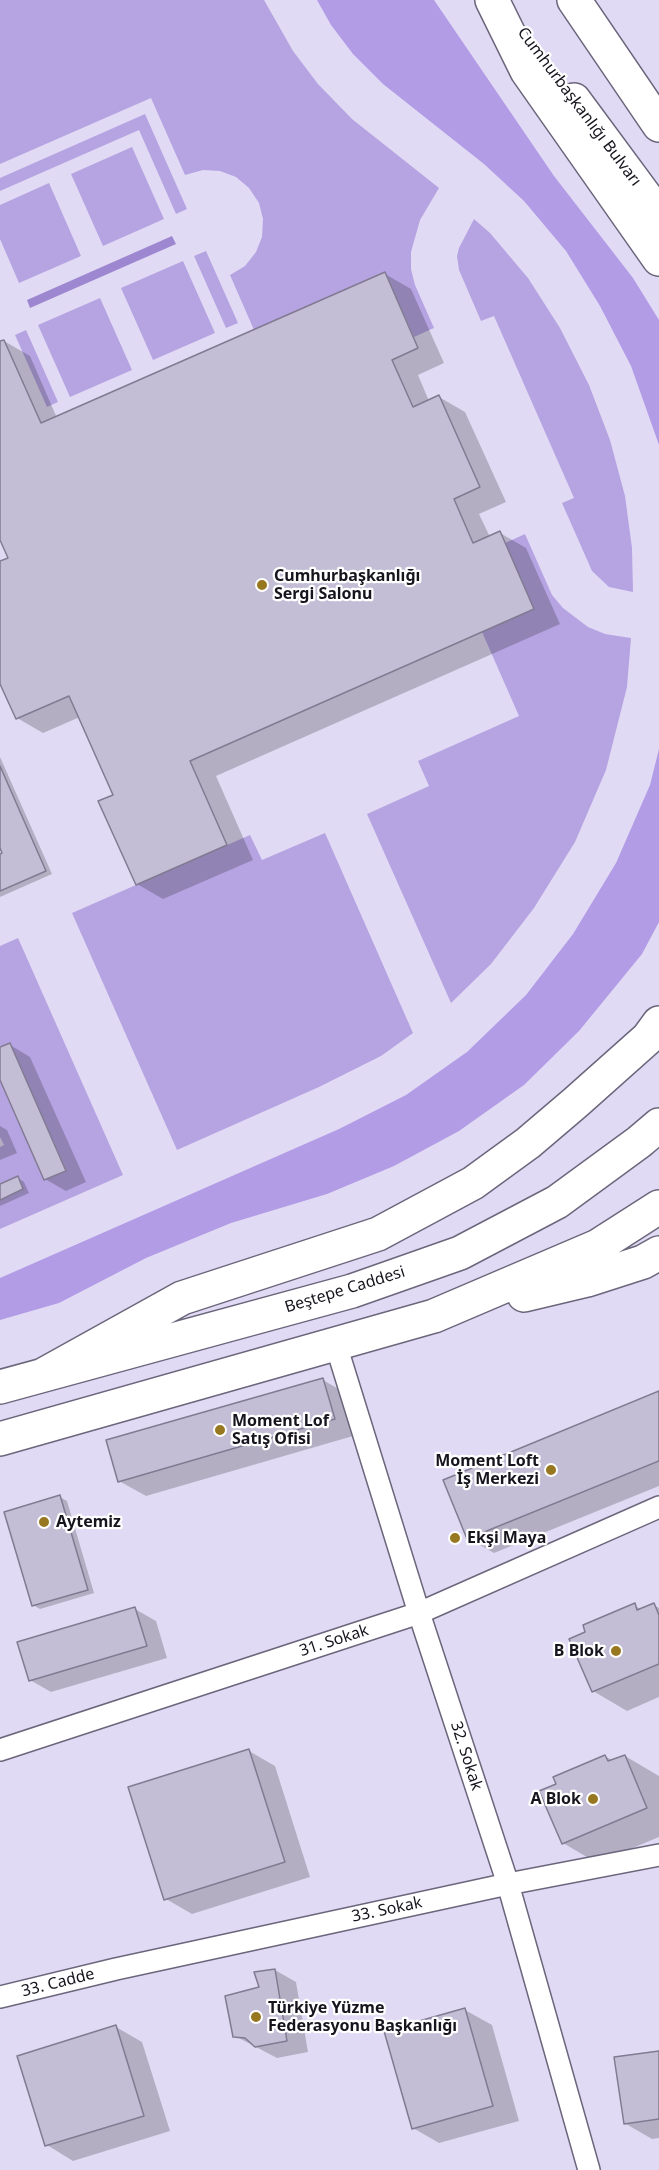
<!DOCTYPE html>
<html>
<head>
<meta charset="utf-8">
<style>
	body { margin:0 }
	canvas { display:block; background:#e1daf4 }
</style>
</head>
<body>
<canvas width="659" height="2170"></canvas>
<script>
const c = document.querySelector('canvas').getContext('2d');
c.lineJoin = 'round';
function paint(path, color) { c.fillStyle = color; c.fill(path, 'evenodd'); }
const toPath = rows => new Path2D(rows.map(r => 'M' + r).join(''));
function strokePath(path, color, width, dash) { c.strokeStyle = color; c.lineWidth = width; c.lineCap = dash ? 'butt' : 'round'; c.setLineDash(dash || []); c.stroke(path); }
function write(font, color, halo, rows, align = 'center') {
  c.font = font + ' "Noto Sans",sans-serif'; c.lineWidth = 4.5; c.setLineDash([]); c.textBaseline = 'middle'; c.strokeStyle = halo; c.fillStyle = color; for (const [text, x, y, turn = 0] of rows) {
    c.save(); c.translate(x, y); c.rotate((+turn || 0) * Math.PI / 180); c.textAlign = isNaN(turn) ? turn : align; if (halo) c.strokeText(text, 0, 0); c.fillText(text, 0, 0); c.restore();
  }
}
const green = toPath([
	[0,0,264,0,293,51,318,84,352,119,439,188,420,220,411,252,411,269,415,285,434,328,414,337,385,272,254,330,230,275,245,266,256,252,262,237,263,219,259,203,249,188,236,177,220,171,203,170,185,175,151,98,0,164],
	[145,114,187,209,176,214,139,130,0,191,0,178],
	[132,147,164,219,103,246,71,174],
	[49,183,81,256,19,283,0,239,0,205],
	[474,219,490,233,528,278,560,328,589,385,610,440,625,496,632,548,633,592,609,587,592,571,562,503,574,498,494,316,481,321,459,270,457,256,459,248],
	[206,251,238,323,226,328,194,256],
	[183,261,215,333,153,360,121,288],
	[100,298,132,370,70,397,38,325],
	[26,330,58,402,47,407,15,335],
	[525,534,552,595,563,608,588,627,605,634,631,638,627,687,606,770,575,842,534,908,491,964,451,1003,367,814,429,786,418,761,519,716,482,632,534,609,505,543],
	[325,833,413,1033,381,1056,319,1087,177,1150,72,913,250,835,262,860],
	[18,938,123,1175,0,1229,0,1200,23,1189,18,1177,0,1184,0,1147,4,1145,0,1137,0,1080,44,1180,66,1170,10,1043,0,1047,0,946]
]);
const forest = toPath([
	[317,0,434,0,554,176,633,278,659,320,659,445,631,366,600,306,566,251,524,201,484,164,383,84,353,54,331,25],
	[659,749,659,922,642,954,579,1031,524,1085,459,1131,394,1166,327,1194,231,1223,146,1258,59,1303,0,1320,0,1278,339,1129,406,1095,467,1052,526,995,573,934,616,863,650,785]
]);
const water = toPath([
	[172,236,176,244,30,308,27,300]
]);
const shadow = toPath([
	[385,274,411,289,444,363,418,375,429,401,439,397,465,412,506,502,479,514,490,537,500,533,526,548,560,624,216,776,253,860,163,899,137,884,115,796,80,717,43,733,17,718,0,680,0,563,10,558,0,536,0,343,4,341,30,356,57,418],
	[0,757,52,874,0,897,0,856,4,854,0,844],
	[10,1045,30,1057,86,1182,66,1191,45,1179,0,1077,0,1049],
	[0,1126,7,1130,17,1153,0,1160],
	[18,1178,24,1182,29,1193,0,1206,0,1186],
	[323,1380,349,1395,360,1434,146,1496,119,1481],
	[659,1393,659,1486,494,1553,468,1538],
	[60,1497,67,1501,94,1593,40,1609,33,1605],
	[634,1605,642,1610,654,1605,659,1608,659,1697,627,1711,593,1691],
	[135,1609,156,1621,167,1658,51,1692,30,1680],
	[249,1751,275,1766,310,1877,192,1914,166,1899],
	[605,1756,613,1761,625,1756,659,1776,659,1837,597,1863,563,1843,558,1785],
	[275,1970,296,1982,308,2052,277,2058,235,2036,261,1988],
	[465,2010,492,2025,519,2121,439,2143,413,2128],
	[116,2027,142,2042,170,2131,73,2161,47,2145],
	[659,2052,659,2138,652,2139,626,2124]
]);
const building = toPath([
	[385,272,418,348,392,360,413,407,439,395,480,487,454,499,473,543,500,531,534,609,190,761,227,845,136,885,98,801,113,795,69,696,16,719,0,684,0,561,8,558,0,540,0,341,4,340,41,423,385,272],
	[0,766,46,871,0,891,0,854,2,853,0,848,0,766],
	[10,1043,66,1171,44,1180,0,1080,0,1047,10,1043],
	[18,1176,23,1189,0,1200,0,1184,18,1176],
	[323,1378,335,1419,118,1482,106,1440,323,1378],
	[659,1391,659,1461,467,1539,443,1480,659,1391],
	[60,1495,88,1590,32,1606,4,1512,60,1495],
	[635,1603,637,1610,654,1603,659,1615,659,1664,592,1692,569,1639,585,1632,583,1625,635,1603],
	[135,1607,147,1646,29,1681,17,1642,135,1607],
	[249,1749,285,1862,164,1900,128,1787,249,1749],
	[605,1755,608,1761,625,1755,647,1808,562,1844,539,1791,556,1784,553,1777,605,1755],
	[275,1969,287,2041,255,2047,245,2038,233,2037,225,1996,259,1987,254,1972,275,1969],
	[465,2008,493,2106,412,2129,384,2031,465,2008],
	[116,2025,144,2116,45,2146,17,2056,116,2025],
	[659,2051,659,2119,624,2124,614,2057,659,2051]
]);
const street = toPath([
	[336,1345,419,1613,508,1884,589,2170],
	[0,1750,419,1613,659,1507],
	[0,1997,116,1969,508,1884,659,1855]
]);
const primary = toPath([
	[492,0,527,71,659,259],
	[574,0,659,125],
	[574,100,659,215],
	[524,1295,587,1280,643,1262,659,1253],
	[45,1374,182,1298,378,1234,473,1183,528,1143,575,1103,648,1038,659,1023],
	[0,1387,352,1291,460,1253,557,1202,639,1142,659,1125],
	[0,1439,434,1316,598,1246,659,1207]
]);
const markers = [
	[262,585,6,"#97771f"],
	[220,1430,6,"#97771f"],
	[551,1470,6,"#97771f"],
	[44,1522,6,"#97771f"],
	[455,1538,6,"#97771f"],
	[616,1651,6,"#97771f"],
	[593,1799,6,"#97771f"],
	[256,2017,6,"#97771f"]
];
const streetNames = [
	["Cumhurbaşkanlığı Bulvarı",579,107,53],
	["Beştepe Caddesi",345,1290,-17],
	["31. Sokak",334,1641,-18],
	["32. Sokak",466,1756,72],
	["33. Sokak",387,1910,-12],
	["33. Cadde",58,1983,-14]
];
const poiNames = [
	["Cumhurbaşkanlığı",274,576],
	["Sergi Salonu",274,594],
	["Moment Lof",232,1421],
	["Satış Ofisi",232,1439],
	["Moment Loft",539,1461,"right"],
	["İş Merkezi",539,1479,"right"],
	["Aytemiz",56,1522],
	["Ekşi Maya",467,1538],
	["B Blok",604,1651,"right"],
	["A Blok",581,1799,"right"],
	["Türkiye Yüzme",268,2008],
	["Federasyonu Başkanlığı",268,2026]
];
paint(green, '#b6a4e2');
paint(forest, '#b29ce6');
paint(water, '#9d87d0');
paint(shadow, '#0003');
paint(building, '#c3bdd6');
strokePath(building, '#817b92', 1.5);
strokePath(street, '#6c667c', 24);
strokePath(primary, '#6c667c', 36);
strokePath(street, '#fff', 21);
strokePath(primary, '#fff', 33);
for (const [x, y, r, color] of markers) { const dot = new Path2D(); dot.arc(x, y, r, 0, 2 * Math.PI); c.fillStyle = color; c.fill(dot); strokePath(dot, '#fff', 2); }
write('16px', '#16141d', '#fff', streetNames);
write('bold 16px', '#16141d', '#fff', poiNames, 'left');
</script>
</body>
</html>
